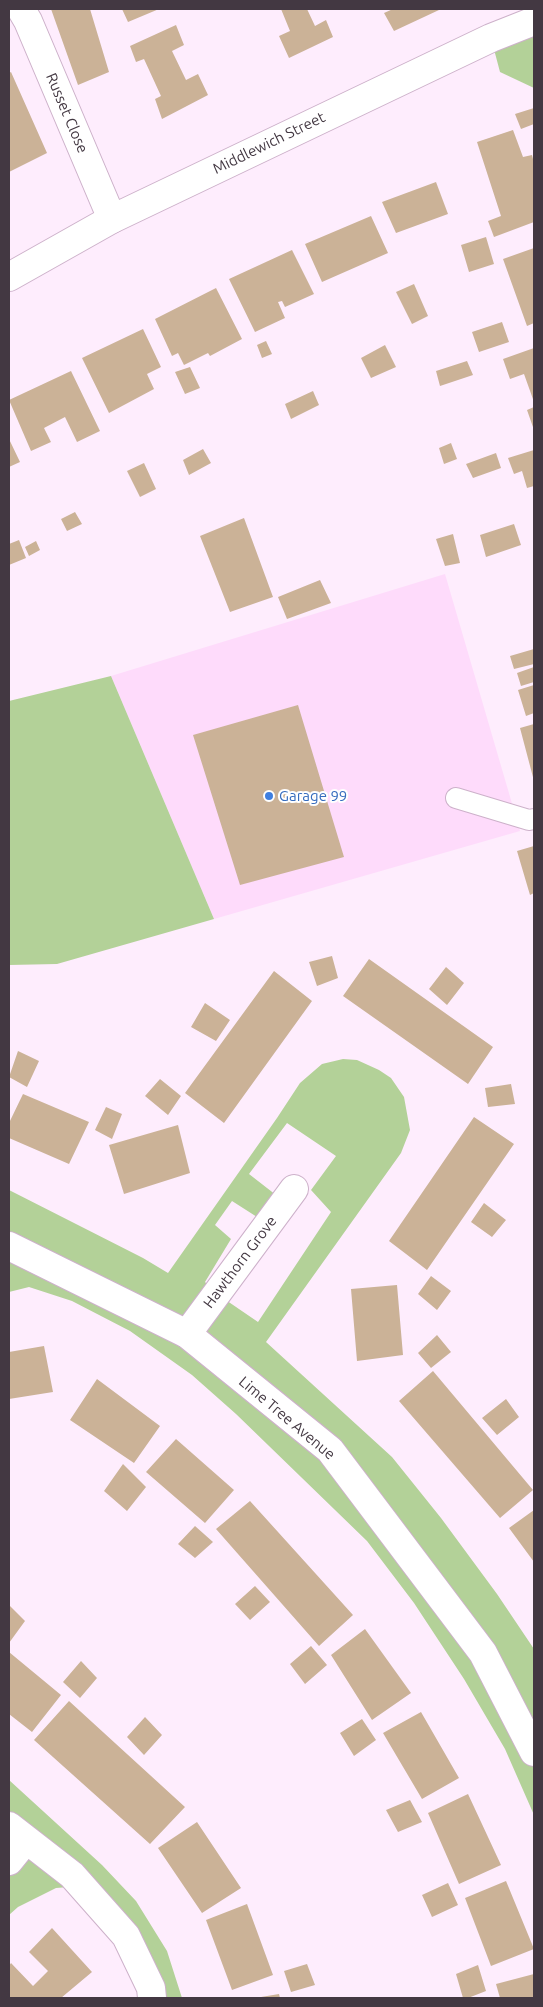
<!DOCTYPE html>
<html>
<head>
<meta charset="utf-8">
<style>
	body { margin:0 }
	#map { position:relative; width:543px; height:2007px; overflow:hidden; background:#feedfd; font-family:Ubuntu,sans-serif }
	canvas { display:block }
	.frame { position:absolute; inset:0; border:10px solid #433842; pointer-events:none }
</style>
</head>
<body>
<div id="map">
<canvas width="543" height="2007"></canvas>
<div class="frame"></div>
</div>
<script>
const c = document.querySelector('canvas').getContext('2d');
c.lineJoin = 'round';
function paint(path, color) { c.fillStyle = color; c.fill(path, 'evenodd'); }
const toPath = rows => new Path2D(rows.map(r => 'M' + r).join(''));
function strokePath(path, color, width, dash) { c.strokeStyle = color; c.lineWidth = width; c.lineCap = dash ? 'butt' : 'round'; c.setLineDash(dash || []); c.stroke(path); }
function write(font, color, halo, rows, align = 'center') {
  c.font = font + ' Ubuntu,sans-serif'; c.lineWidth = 4; c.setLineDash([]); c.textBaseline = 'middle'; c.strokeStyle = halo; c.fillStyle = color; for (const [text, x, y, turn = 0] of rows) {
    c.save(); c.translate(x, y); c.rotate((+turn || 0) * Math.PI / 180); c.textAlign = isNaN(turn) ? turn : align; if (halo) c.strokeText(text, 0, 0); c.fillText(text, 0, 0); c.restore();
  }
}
const built = toPath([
	[445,574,520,831,214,919,111,676]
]);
const green = toPath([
	[534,21,534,88,500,72,491,38],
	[111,676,214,919,57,964,9,965,9,701],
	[343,1059,357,1060,379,1070,391,1078,404,1097,410,1130,401,1153,266,1342,392,1457,441,1518,497,1594,534,1649,534,1815,505,1749,464,1679,414,1603,367,1541,236,1414,192,1375,130,1331,72,1301,29,1287,9,1292,9,1190,143,1258,168,1273,277,1118,300,1083,322,1064],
	[287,1123,336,1156,311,1190,331,1212,258,1322,217,1294,205,1282,231,1239,215,1225,232,1201,268,1224,285,1202,249,1174],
	[9,1780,102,1865,136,1901,167,1951,182,1998,139,1998,151,1988,82,1886,56,1888,18,1907,9,1915]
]);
const building = toPath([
	[51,9,90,9,109,72,78,85],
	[122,9,159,9,128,22],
	[281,9,307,9,315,26,326,20,333,37,289,58,279,36,290,31],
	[393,9,439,9,439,10,394,31,384,13],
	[176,25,184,45,172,51,186,80,198,74,208,95,162,119,155,99,161,96,144,59,136,62,130,46],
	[11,72,47,153,9,172,9,73],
	[534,108,534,124,521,129,515,114],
	[513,130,523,157,532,155,534,163,534,222,494,237,488,221,501,216,477,142],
	[436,182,448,214,396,233,382,202],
	[371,216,388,253,322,282,305,244],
	[486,237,494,264,469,272,461,245],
	[534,248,534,323,527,326,503,259],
	[292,250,314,294,285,307,282,301,278,302,285,318,255,332,229,279],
	[414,284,428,316,412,324,396,292],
	[216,288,242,339,210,356,208,353,184,365,178,353,172,356,155,319],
	[502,322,509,342,479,352,472,332],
	[143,329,161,367,147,374,154,389,109,413,82,358],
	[266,341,272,354,262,358,257,345],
	[385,345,396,367,371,378,361,358],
	[534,348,534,402,524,374,510,379,503,359],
	[467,361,473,375,440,386,436,371],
	[190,367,200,388,185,394,175,372],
	[71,371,100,431,77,442,65,417,44,428,51,442,31,451,9,400],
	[313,391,319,405,291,419,285,404],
	[534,407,534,430,527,410],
	[9,439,20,462,9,467],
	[451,443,457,459,444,464,439,448],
	[203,449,211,463,189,475,183,460],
	[534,450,534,486,527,488,522,471,514,474,508,458],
	[496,453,501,468,473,478,466,464],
	[144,463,156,489,140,497,127,471],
	[75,512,82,524,67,531,61,519],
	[244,518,273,597,230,612,200,536],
	[514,524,521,545,486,557,480,535],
	[453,534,460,563,445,566,436,539],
	[19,540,26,558,9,565,9,544],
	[36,541,40,550,29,556,25,547],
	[320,580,331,603,287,619,278,597],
	[534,649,534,664,514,669,510,656],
	[534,667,534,682,521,686,517,673],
	[534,685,534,713,526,716,518,690],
	[298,705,344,857,240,885,193,735],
	[534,724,534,781,520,728],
	[534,846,534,893,530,895,517,851],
	[332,956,338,978,317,986,309,962],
	[369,959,493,1047,468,1084,343,996],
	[446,967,464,983,447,1005,429,989],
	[274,971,312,1001,224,1123,185,1093],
	[205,1003,230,1020,216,1041,191,1027],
	[18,1051,39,1061,27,1087,9,1077],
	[160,1079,181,1096,168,1115,145,1096],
	[511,1084,515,1104,488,1107,485,1088],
	[23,1094,89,1122,69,1164,9,1138,9,1123],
	[106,1107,122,1114,112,1139,95,1130],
	[474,1117,514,1144,427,1270,389,1241],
	[178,1125,190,1173,124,1194,109,1145],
	[484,1203,506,1220,492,1237,471,1222],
	[431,1276,451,1291,437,1310,418,1294],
	[397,1285,403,1355,357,1361,351,1289],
	[437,1335,451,1352,431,1368,418,1353],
	[44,1346,53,1392,9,1399,9,1352],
	[433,1371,533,1490,500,1518,399,1401],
	[97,1379,160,1426,134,1463,70,1420],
	[506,1399,519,1417,497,1435,482,1418],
	[176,1439,234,1490,205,1523,146,1472],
	[123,1464,146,1487,127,1511,104,1491],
	[250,1501,353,1615,319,1646,216,1529],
	[534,1510,534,1562,509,1528],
	[195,1526,213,1542,195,1558,178,1544],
	[255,1586,270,1602,250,1620,235,1604],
	[9,1605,25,1621,9,1643],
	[365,1629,411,1693,372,1720,331,1655],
	[311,1646,327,1665,305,1684,290,1664],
	[9,1652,61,1695,32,1732,9,1714],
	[81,1661,97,1678,80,1698,63,1682],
	[69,1701,185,1807,150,1844,34,1740],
	[421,1712,459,1778,422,1799,383,1733],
	[145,1717,162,1735,144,1755,127,1737],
	[362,1719,376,1740,354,1756,340,1733],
	[468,1794,501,1865,459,1884,428,1813],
	[410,1800,422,1822,398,1832,386,1810],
	[197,1822,241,1888,202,1913,158,1848],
	[506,1881,534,1949,491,1966,465,1898],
	[448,1883,458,1905,432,1917,422,1895],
	[247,1904,273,1975,232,1990,206,1920],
	[52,1928,92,1972,61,1998,9,1998,9,1966,11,1963,33,1986,48,1971,29,1952],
	[307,1964,315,1985,291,1992,284,1971],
	[478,1965,486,1991,468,1998,463,1998,456,1974],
	[534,1974,534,1998,500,1998,496,1984],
	[279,1994,280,1998,261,1998,261,1997]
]);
const lane = toPath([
	[456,798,529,820,534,819]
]);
const street = toPath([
	[21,9,28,21,112,219],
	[187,1334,294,1189],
	[9,1826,72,1875,126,1936,151,1988,152,1998],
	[9,1861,26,1840]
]);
const secondary = toPath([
	[9,277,112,219,491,38,534,21],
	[9,1246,187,1334,330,1450,483,1653,534,1752]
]);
const markers = [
	[269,796,5,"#3f7fe0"]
];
const streetNames = [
	["Russet Close",67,113,67],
	["Middlewich Street",269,143,-26],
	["Hawthorn Grove",240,1262,-53],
	["Lime Tree Avenue",287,1418,40]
];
const shopNames = [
	["Garage 99",279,796]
];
paint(built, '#fedbfb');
paint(green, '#b3d198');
paint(building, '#cbb297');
strokePath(lane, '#cdb1ca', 22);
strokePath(street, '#cdb1ca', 30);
strokePath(secondary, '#cdb1ca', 30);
strokePath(lane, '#fff', 20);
strokePath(street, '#fff', 28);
strokePath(secondary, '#fff', 28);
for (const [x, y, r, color] of markers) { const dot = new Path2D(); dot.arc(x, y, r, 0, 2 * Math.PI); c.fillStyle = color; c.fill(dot); strokePath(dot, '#fff', 2); }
write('15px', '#433842', '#fff', streetNames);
write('15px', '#366cbe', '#fff', shopNames, 'left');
</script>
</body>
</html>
